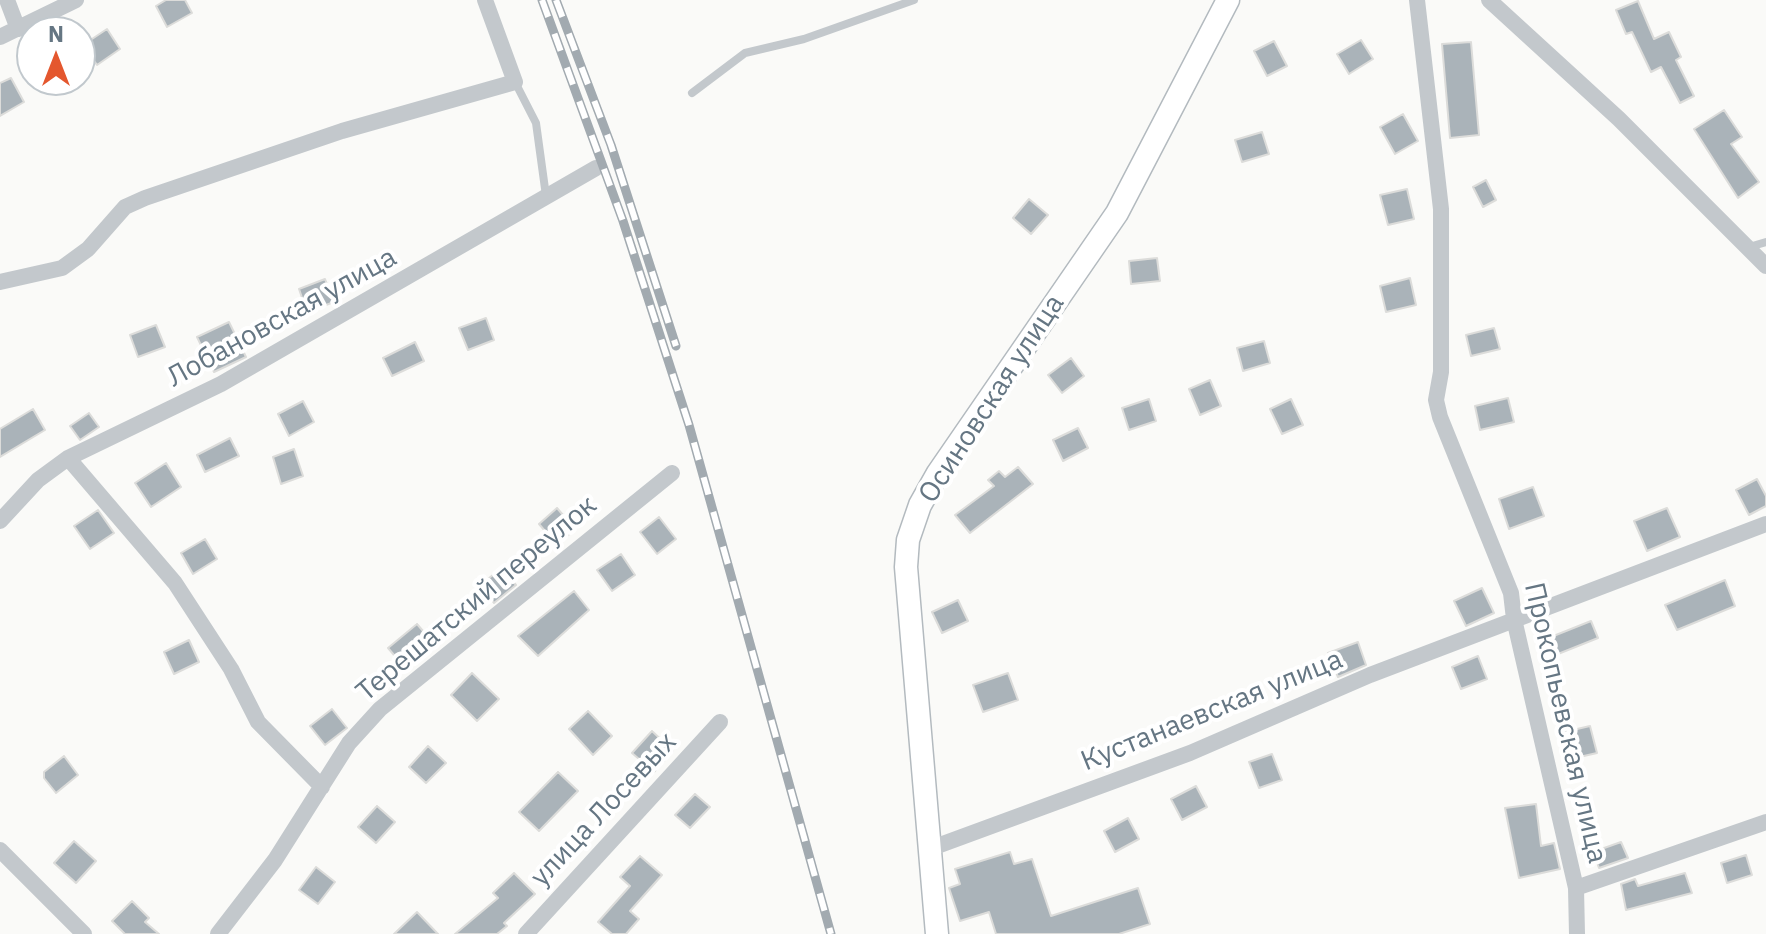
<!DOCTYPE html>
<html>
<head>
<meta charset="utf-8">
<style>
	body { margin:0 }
	#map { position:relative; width:1766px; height:934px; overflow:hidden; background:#fafaf8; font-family:"IBM Plex Sans",sans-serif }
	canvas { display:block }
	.north { position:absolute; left:16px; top:16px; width:80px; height:80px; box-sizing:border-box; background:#fff; border:2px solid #c1c8cd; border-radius:50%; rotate:0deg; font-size:22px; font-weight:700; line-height:32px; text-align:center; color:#657683 }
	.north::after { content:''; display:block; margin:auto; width:28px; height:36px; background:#e4572e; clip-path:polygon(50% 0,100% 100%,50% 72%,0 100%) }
</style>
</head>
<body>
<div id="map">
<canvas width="1766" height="934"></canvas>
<div class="north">N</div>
</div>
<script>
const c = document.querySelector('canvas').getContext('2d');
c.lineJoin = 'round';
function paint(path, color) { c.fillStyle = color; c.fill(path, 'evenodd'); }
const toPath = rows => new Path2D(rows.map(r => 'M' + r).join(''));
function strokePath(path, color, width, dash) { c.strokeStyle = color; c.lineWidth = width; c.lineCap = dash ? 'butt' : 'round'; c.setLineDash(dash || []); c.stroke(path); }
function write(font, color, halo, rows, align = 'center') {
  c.font = font + ' "IBM Plex Sans",sans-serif'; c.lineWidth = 8; c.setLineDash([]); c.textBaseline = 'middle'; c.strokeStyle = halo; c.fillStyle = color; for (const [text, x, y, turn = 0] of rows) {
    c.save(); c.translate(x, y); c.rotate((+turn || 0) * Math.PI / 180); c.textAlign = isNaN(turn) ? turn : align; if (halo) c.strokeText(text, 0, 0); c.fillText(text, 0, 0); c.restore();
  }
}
const building = toPath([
	[166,0,185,0,192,13,167,27,156,6,166,0],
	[1638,1,1654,39,1669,32,1681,57,1676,60,1694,96,1680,103,1661,67,1651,72,1632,32,1626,34,1616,10,1638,1],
	[107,29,120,49,97,65,83,45,107,29],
	[1361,40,1373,59,1349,74,1337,54,1361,40],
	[1274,41,1287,66,1267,76,1254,51,1274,41],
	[1471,42,1479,135,1450,138,1442,44,1471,42],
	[11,78,24,102,0,116,0,83,11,78],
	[1724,110,1742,137,1731,144,1759,182,1738,198,1694,129,1724,110],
	[1403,114,1418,141,1395,154,1380,127,1403,114],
	[1262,132,1269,154,1242,162,1235,140,1262,132],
	[1486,180,1496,200,1483,207,1473,187,1486,180],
	[1407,189,1414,219,1388,225,1380,195,1407,189],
	[1029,199,1048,215,1031,234,1013,218,1029,199],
	[1157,258,1160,281,1131,284,1129,261,1157,258],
	[1410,278,1416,305,1386,312,1380,286,1410,278],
	[325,279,334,302,307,312,299,289,325,279],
	[486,318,494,340,468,350,459,328,486,318],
	[229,322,246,357,214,372,197,337,229,322],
	[156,325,165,347,138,357,130,335,156,325],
	[1494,328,1500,349,1471,356,1466,335,1494,328],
	[1264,341,1270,363,1243,371,1237,348,1264,341],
	[415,342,424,361,392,376,383,358,415,342],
	[1071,358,1084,376,1062,393,1048,375,1071,358],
	[1210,380,1221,406,1200,415,1189,389,1210,380],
	[1508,398,1514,422,1480,430,1475,406,1508,398],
	[1149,399,1156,421,1129,430,1122,408,1149,399],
	[1291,399,1303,425,1282,434,1270,409,1291,399],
	[303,401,314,422,289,436,278,414,303,401],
	[33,409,45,430,0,457,0,429,33,409],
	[89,413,99,427,80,440,70,426,89,413],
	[1078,428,1088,448,1063,461,1053,440,1078,428],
	[230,438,239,456,205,472,197,455,230,438],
	[294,449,303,476,281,484,273,457,294,449],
	[166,463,181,487,151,507,135,483,166,463],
	[1018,467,1033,484,970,533,955,515,994,486,988,480,999,471,1005,477,1018,467],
	[1757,479,1766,496,1766,506,1749,515,1736,490,1757,479],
	[1533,487,1544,516,1509,529,1499,499,1533,487],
	[557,508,575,529,557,545,539,524,557,508],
	[1667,508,1680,537,1647,551,1634,521,1667,508],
	[98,510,114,533,90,549,74,526,98,510],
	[659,517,676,539,657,554,640,532,659,517],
	[205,539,217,559,193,574,181,553,205,539],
	[621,554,635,575,612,591,597,570,621,554],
	[502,568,516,585,494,603,480,585,502,568],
	[1725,580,1735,606,1677,630,1665,605,1725,580],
	[1482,588,1494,613,1466,626,1454,601,1482,588],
	[574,591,589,610,538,656,518,636,574,591],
	[958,600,968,621,942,633,932,612,958,600],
	[1591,621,1598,638,1558,654,1551,637,1591,621],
	[417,624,435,645,406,669,388,648,417,624],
	[189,640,199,662,174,674,164,652,189,640],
	[1358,642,1366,665,1338,677,1328,653,1358,642],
	[1478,656,1487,679,1461,689,1452,667,1478,656],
	[472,673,499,699,477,721,451,695,472,673],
	[1008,673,1018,700,983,712,973,685,1008,673],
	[332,709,347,728,325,745,310,726,332,709],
	[588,711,612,736,593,755,569,729,588,711],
	[1590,726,1597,753,1566,760,1560,733,1590,726],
	[652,731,673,751,654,772,632,753,652,731],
	[428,746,446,763,426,783,409,767,428,746],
	[1272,754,1282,780,1259,788,1249,762,1272,754],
	[64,756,78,775,56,793,44,778,44,772,64,756],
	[558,772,578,791,539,831,519,812,558,772],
	[1196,786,1207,807,1182,820,1171,799,1196,786],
	[695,794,710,807,690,828,675,815,695,794],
	[1536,804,1541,846,1554,843,1560,869,1519,878,1505,808,1536,804],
	[377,806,395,822,376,843,358,827,377,806],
	[1128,818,1139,839,1115,852,1104,831,1128,818],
	[74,841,96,861,76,883,54,863,74,841],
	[1621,842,1628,858,1599,868,1593,852,1621,842],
	[1010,852,1014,864,1032,859,1051,916,1138,888,1150,924,1119,934,996,934,989,912,960,921,949,888,960,884,955,869,1010,852],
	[1746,855,1752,875,1727,883,1721,863,1746,855],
	[640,856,662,875,630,911,639,919,626,934,612,934,598,922,630,886,620,877,640,856],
	[316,867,335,882,318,904,299,890,316,867],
	[514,873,535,894,504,923,507,926,497,934,455,934,498,898,493,893,514,873],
	[1685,873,1692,893,1626,910,1621,884,1635,879,1638,886,1685,873],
	[132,901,149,918,145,922,159,934,125,934,112,921,132,901],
	[417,912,438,934,394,934,417,912]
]);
const service = toPath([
	[515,82,536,123,546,196],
	[692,93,745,53,804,39,914,0],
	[1749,247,1766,242]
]);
const minor = toPath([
	[7,0,18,29],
	[1417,0,1441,209,1441,372,1436,400,1440,417,1511,593,1514,619,1576,888,1577,934],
	[1489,0,1619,119,1766,266],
	[0,37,76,0],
	[0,282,62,268,88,249,125,207,145,198,342,131,515,82,485,0],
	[68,458,175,583,231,669,258,722,322,787],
	[0,521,38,480,68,458,221,384,596,168],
	[929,849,1190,753,1370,675,1766,524],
	[0,850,84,934],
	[1576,888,1766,822],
	[218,934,275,860,349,743,380,709,672,473],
	[526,934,720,722]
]);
const secondary = toPath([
	[937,934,906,567,908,540,920,505,938,473,1117,213,1228,0]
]);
const rail = toPath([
	[542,0,623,221,689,425,831,934],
	[556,0,611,145,676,346]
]);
const streetNames = [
	["Лобановская улица",282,318,-29],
	["Осиновская улица",992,399,-57],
	["Терешатский переулок",477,599,-40],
	["Кустанаевская улица",1212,711,-22],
	["Прокопьевская улица",1565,723,77],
	["улица Лосевых",604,810,-47]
];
paint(building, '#aab3b9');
strokePath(building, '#dcdcda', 2);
strokePath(secondary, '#b3babf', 25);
strokePath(service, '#c3c8cc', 8);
strokePath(minor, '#c3c8cc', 16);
strokePath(secondary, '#fff', 22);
strokePath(rail, '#a2aab0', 9);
strokePath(rail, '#fff', 6, [18]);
write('28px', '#657683', '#fff', streetNames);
</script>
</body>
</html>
